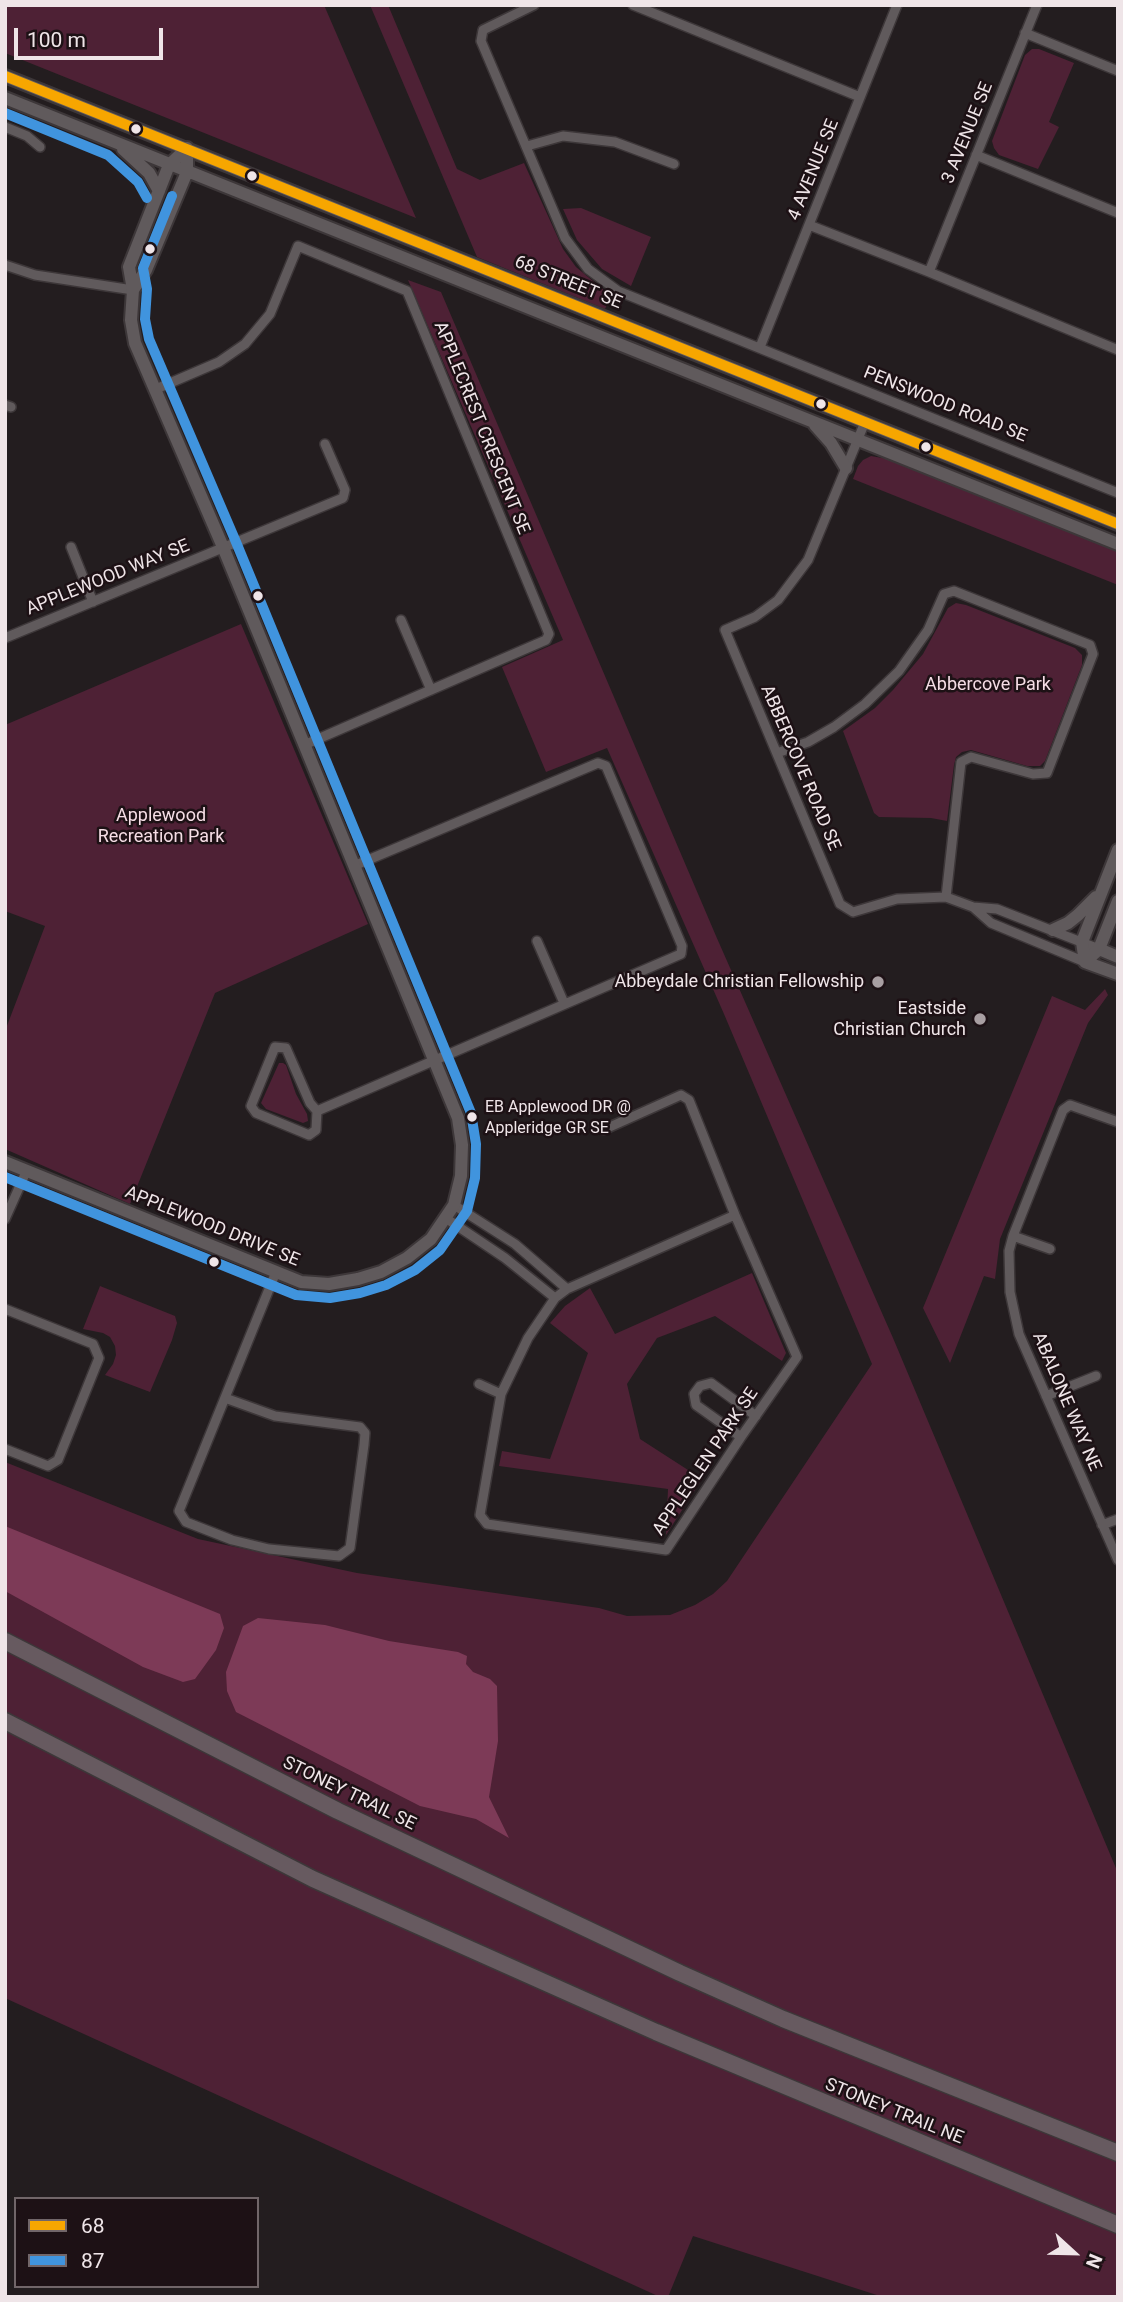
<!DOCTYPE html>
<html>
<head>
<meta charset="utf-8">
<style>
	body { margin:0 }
	#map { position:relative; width:1123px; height:2302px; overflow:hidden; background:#231d1f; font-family:Roboto,sans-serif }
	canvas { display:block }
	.frame { position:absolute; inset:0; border:7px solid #efe5e8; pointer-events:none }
	.legend { position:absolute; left:14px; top:2197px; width:245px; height:91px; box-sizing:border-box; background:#1d1115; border:2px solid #716669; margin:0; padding:9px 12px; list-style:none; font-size:21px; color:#efe5e8 }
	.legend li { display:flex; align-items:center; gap:14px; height:35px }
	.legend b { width:35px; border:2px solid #716669 }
	.north { position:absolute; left:1039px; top:2218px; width:70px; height:70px; -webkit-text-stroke:5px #1d1115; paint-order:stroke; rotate:112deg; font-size:19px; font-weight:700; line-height:28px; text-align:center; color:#efe5e8 }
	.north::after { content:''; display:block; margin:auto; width:24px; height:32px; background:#efe5e8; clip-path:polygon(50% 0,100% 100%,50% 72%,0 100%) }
	.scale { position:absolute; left:14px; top:28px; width:149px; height:32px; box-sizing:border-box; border:4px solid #efe5e8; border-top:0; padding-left:9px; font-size:21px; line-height:24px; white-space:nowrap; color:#efe5e8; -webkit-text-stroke:5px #1d1115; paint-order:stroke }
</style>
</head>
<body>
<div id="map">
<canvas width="1123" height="2302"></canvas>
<div class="frame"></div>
<ul class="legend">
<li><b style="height:9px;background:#f7a600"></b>68</li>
<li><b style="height:9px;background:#4094de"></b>87</li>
</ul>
<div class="north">N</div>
<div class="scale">100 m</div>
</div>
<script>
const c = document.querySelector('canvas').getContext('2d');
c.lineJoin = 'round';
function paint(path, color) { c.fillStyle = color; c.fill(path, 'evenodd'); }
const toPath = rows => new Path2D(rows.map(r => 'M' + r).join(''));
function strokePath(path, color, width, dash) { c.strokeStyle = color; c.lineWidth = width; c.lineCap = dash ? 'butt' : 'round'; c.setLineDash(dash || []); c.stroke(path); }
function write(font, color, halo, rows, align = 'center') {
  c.font = font + ' Roboto,sans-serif'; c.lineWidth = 5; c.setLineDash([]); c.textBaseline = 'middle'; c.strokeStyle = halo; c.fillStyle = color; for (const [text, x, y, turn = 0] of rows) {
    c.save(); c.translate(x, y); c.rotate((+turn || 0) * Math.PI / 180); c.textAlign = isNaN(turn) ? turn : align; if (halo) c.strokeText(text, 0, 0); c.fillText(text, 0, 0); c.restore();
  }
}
const green = toPath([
	[5,5,324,5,416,218,5,53],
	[370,5,388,5,457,169,480,180,524,163,563,249,576,267,611,296,605,309,477,257],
	[1032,49,1039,49,1074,63,1049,122,1059,127,1038,169,999,155,994,148,992,141,1025,55],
	[581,208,651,237,631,286,602,269,577,240,563,209],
	[408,280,441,292,716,936,893,1338,1118,1873,1118,2297,883,2297,693,2236,668,2297,660,2297,5,1998,5,1462,198,1539,357,1573,599,1608,627,1616,670,1615,695,1605,713,1594,727,1581,872,1364,724,1014,607,748,546,772,502,667,563,640],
	[871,456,888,459,1118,551,1118,585,853,479,858,466,863,460],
	[956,603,966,605,1075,648,1082,655,1082,665,1045,761,1040,766,1027,766,971,750,962,752,956,757,954,765,947,821,931,818,879,817,874,813,843,731,875,708,893,690,923,654,948,608],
	[241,624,368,924,215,993,130,1204,5,1149,5,1031,45,926,5,911,5,725],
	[1105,989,1108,995,1088,1023,1000,1239,995,1279,984,1276,950,1363,923,1308,1052,996,1085,1010],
	[279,1063,283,1063,286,1065,296,1094,307,1114,308,1121,303,1123,266,1109,261,1103],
	[752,1273,786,1353,782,1361,715,1316,657,1338,627,1384,640,1439,702,1479,666,1535,668,1489,499,1466,502,1451,550,1459,588,1353,550,1323,565,1306,590,1288,615,1334],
	[100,1286,175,1316,177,1323,172,1340,150,1392,105,1375,113,1364,116,1355,115,1346,110,1337,103,1333,83,1329]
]);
const water = toPath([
	[5,1526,220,1614,224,1628,216,1650,195,1679,183,1682,143,1667,5,1591],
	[258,1618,325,1625,389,1641,458,1652,467,1656,466,1664,473,1672,490,1679,497,1686,498,1741,489,1797,509,1838,476,1819,420,1806,236,1712,227,1691,226,1672,243,1626]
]);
const street = toPath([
	[534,5,483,30,481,41,565,238,588,269,618,291,1118,493],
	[633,5,860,97],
	[1025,33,1118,71],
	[5,127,27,136,40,147],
	[527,146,563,136,615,142,674,164],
	[976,155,1118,213],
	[809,225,929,272,1118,350],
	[5,265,35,275,133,290],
	[929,272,1037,5],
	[760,347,897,5],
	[156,389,219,362,245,344,270,314,298,246,407,291,549,634,546,640,304,745],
	[5,405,11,407],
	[865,422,808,560,778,600,755,617,725,630,840,904,853,912,897,899,946,897,973,907,991,923,1085,962],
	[71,547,93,602],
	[401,620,431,690],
	[5,638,343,498,345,490,325,444],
	[777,753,808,742,834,727,865,704,899,671,928,630,944,594,954,591,1090,645,1093,654,1047,773,1033,774,971,757,961,762,946,897],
	[973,907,997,909,1099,949],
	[537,941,564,1003],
	[275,1047,286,1048,310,1103,317,1111,316,1130,309,1135,256,1113,251,1106,275,1047],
	[317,1111,681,954,682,946,606,766,598,763,356,865],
	[1118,1122,1070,1105,1063,1110,1013,1236,1009,1251,1010,1292,1019,1334,1118,1560],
	[603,1130,681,1095,689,1100,735,1215,797,1357,741,1437,666,1550,487,1524,480,1515,501,1394,528,1338,555,1298,567,1289,735,1215],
	[454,1205,515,1244,567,1289],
	[5,1219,26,1172],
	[447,1219,505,1258,555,1298],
	[1013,1236,1050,1249],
	[5,1309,93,1344,99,1358,58,1460,48,1466,5,1449],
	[479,1384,501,1394],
	[1046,1396,1096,1376],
	[225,1398,275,1416,360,1427,365,1433,364,1445,350,1548,339,1556,269,1549,232,1540,186,1522,179,1511,276,1272],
	[741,1437,696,1405,694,1394,700,1386,711,1383,756,1416],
	[1102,1525,1118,1519]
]);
const secondary = toPath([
	[5,76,1118,524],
	[5,98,1118,544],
	[123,149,149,173,159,191],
	[133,290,146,270,187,172,187,148],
	[815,425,831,443,846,468],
	[1053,930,1068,923,1078,915,1096,897],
	[1099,949,1118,957],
	[1085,962,1082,942,1118,850],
	[1085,962,1099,949,1118,901],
	[1085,962,1118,974],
	[5,1162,301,1282,329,1284,358,1279,381,1272,407,1258,431,1239,454,1205,461,1176,462,1145,458,1118,223,547,135,343,131,320,133,290,129,267,169,165,187,148]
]);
const highway = toPath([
	[5,1641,338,1811,680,1973,783,2019,1118,2153],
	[5,1721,313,1879,656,2032,1118,2225]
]);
const bus1 = toPath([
	[5,76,1118,524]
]);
const bus2 = toPath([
	[5,113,108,155,138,182,147,198],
	[5,1177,296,1295,330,1298,360,1293,386,1285,415,1270,440,1250,467,1211,475,1178,476,1144,471,1113,236,542,149,339,145,319,147,289,143,268,172,196]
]);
const markers = [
	[136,129,6,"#efe5e8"],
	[252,176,6,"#efe5e8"],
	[150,249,6,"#efe5e8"],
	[821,404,6,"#efe5e8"],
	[926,447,6,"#efe5e8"],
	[258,596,6,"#efe5e8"],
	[878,982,7,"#a89fa2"],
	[980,1019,7,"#a89fa2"],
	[472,1117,6,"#efe5e8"],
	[214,1262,6,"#efe5e8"]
];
const busNames = [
	["EB Applewood DR @",485,1108],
	["Appleridge GR SE",485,1129]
];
const streetNames = [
	["3 AVENUE SE",968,133,-68],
	["4 AVENUE SE",814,170,-68],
	["68 STREET SE",568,283,22],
	["PENSWOOD ROAD SE",945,405,22],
	["APPLECREST CRESCENT SE",481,428,68],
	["APPLEWOOD WAY SE",108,578,-22],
	["ABBERCOVE ROAD SE",800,768,67],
	["APPLEWOOD DRIVE SE",212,1227,22],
	["ABALONE WAY NE",1066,1402,67],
	["APPLEGLEN PARK SE",706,1462,-56],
	["STONEY TRAIL SE",349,1794,26],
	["STONEY TRAIL NE",894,2112,22]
];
const parkNames = [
	["Abbercove Park",988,685],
	["Applewood",161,816],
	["Recreation Park",161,837]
];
const poiNames = [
	["Abbeydale Christian Fellowship",864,982],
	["Eastside",966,1009],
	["Christian Church",966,1030]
];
paint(green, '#4e2135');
paint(water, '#7d3a57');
strokePath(street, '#3d3739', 12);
strokePath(secondary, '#3d3739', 16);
strokePath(highway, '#3d3739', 19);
strokePath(street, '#605a5c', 9);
strokePath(secondary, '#605a5c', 12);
strokePath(highway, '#675a60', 16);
strokePath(bus1, '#f7a600', 10);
strokePath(bus2, '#4094de', 10);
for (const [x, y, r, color] of markers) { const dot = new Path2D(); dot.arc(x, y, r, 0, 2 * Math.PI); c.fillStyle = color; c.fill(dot); strokePath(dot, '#1d1115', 2.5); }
write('16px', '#efe5e8', '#1d1115', busNames, 'left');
write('18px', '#efe5e8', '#1d1115', streetNames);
write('18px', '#f5dde5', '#1d1115', parkNames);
write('18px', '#efe5e8', '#1d1115', poiNames, 'right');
</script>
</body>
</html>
